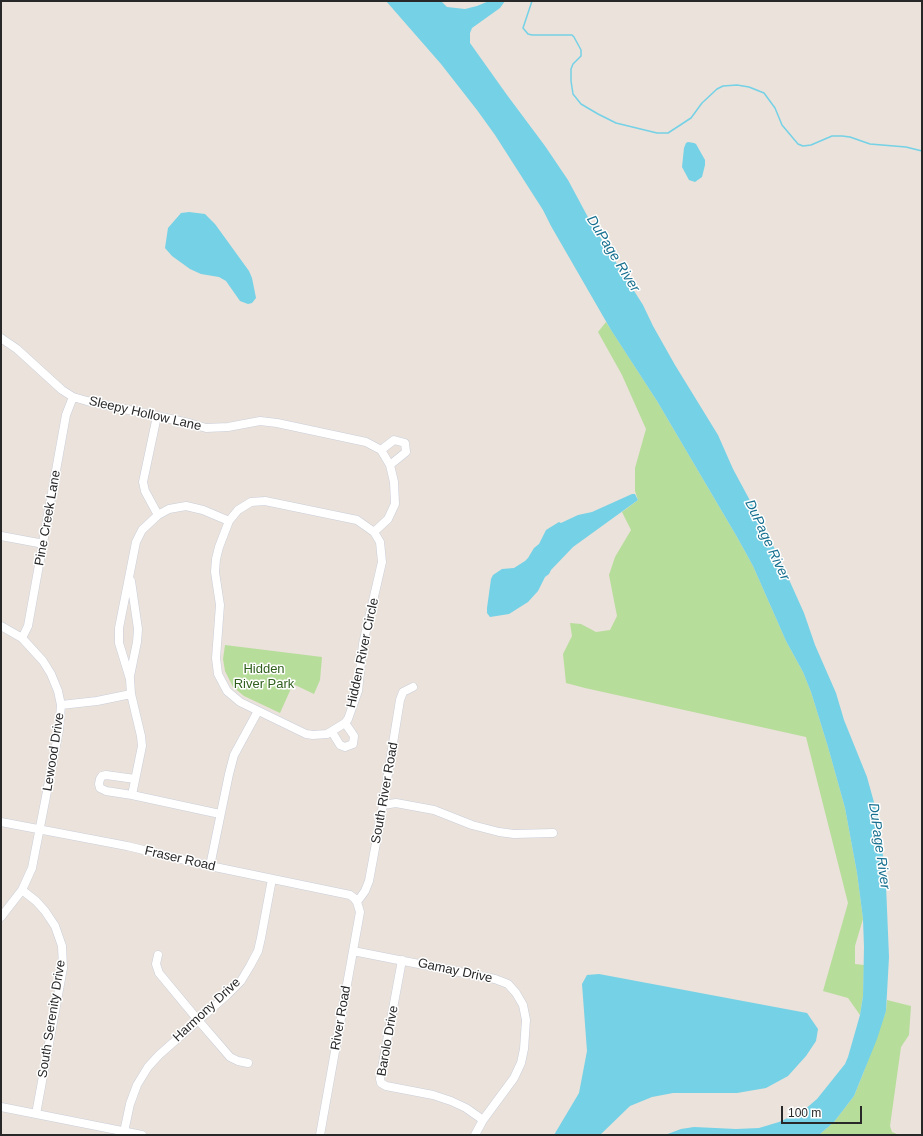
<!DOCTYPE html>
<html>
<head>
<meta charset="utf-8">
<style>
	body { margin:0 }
	#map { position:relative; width:923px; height:1136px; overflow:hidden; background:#eae2db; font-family:Helvetica,sans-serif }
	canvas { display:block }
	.frame { position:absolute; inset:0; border:2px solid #282828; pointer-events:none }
	.scale { position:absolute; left:781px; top:1106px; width:81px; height:18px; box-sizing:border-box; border:2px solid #282828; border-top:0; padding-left:5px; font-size:12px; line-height:14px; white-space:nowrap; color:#282828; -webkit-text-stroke:3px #fff; paint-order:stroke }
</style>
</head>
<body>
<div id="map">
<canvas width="923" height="1136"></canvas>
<div class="frame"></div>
<div class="scale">100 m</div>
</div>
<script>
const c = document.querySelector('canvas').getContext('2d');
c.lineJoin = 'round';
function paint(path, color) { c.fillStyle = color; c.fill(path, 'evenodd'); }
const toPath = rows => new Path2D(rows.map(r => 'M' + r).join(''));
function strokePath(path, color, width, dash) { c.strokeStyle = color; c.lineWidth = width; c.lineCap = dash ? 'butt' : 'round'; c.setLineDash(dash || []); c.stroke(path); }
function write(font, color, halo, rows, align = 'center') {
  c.font = font + ' Helvetica,sans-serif'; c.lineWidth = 3; c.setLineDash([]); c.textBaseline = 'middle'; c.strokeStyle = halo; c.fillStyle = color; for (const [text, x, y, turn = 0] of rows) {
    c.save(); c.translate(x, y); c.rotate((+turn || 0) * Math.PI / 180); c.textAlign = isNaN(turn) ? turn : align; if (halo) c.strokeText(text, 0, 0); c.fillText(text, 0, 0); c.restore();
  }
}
const green = toPath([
	[606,322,657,401,737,537,753,566,786,641,803,672,811,692,828,747,845,808,857,873,863,919,855,946,855,964,864,965,863,996,860,1015,848,998,823,991,848,903,806,737,585,688,566,683,563,654,572,636,570,623,581,624,596,632,610,630,617,616,609,575,615,557,631,530,622,512,638,500,635,491,635,468,646,429,622,375,598,332],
	[225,645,322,657,320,680,314,694,293,684,280,713,244,696,233,687,225,671,223,659],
	[887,1000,911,1006,909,1035,901,1047,890,1126,892,1132,899,1135,819,1135,834,1122,854,1096,863,1074,886,1011]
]);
const water = toPath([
	[386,1,441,1,447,7,465,9,477,6,489,1,505,1,500,8,472,28,470,33,470,43,507,95,545,146,568,180,590,221,643,305,653,326,675,365,718,435,733,469,761,521,782,564,804,613,815,645,836,693,844,720,867,777,875,806,880,828,886,885,889,957,886,1011,877,1039,854,1096,834,1122,819,1135,665,1135,681,1129,694,1127,736,1129,759,1128,779,1122,803,1111,817,1099,845,1064,848,1057,860,1015,863,996,864,947,863,919,857,873,845,808,828,747,811,692,803,672,786,641,753,566,737,537,657,401,611,330,551,226,543,210,495,135,477,110,441,64],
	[688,142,694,143,696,144,705,160,705,165,702,177,695,182,689,180,682,167,684,148,686,143],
	[189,212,205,214,215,224,249,271,252,278,256,298,252,303,248,304,240,301,226,281,219,277,201,274,190,269,172,256,165,248,168,228,181,213],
	[632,494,635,494,638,500,573,547,551,570,549,574,545,577,538,591,528,602,509,614,490,617,487,613,487,608,491,579,493,575,502,569,514,568,525,561,528,558,534,548,539,544,546,530,559,522,561,523,578,515,592,512],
	[599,974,807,1013,818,1029,816,1041,806,1056,788,1076,766,1088,737,1093,673,1093,652,1097,630,1106,600,1135,554,1135,579,1093,587,1051,582,984,587,975]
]);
const stream = toPath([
	[532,1,523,28,528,34,532,35,572,35,574,37,581,50,581,56,573,64,571,69,571,81,573,94,581,104,598,114,616,123,657,133,668,133,691,118,702,103,717,89,723,86,737,85,749,87,764,93,775,108,782,125,798,144,803,146,811,145,832,136,842,136,850,137,870,144,906,147,922,151]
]);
const minor = toPath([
	[1,338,17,349,62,390,73,397,87,401,189,423,206,428,228,427,260,421,277,423,366,442,381,450,390,465,394,482,395,504,388,519,374,532],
	[157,416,143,482,145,491,158,515],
	[381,450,394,440,405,443,406,452,390,465],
	[265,501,357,520,374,532,380,542,382,562,363,644,358,691,348,719,345,723,327,734,313,735,306,734,240,702,227,691,218,674,216,658,220,605,215,572,216,559,219,547,229,521,238,510,251,502,265,501],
	[1,536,44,544],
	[1,626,22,638,43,661,51,674,58,691,61,705,59,730,32,868,22,890,1,917],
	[22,638,28,626,66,415,73,397],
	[130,676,137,642,138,629,131,581],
	[61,705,97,701,131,694],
	[332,732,340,745,345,747,353,744,354,736,345,723],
	[132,795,106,791,100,788,99,784,100,779,102,776,106,775,135,779],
	[383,805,396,803,434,810,472,825,499,832,514,834,553,833],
	[220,814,132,795,142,746,141,736,131,694,130,679,119,643,119,628,136,542,142,530,158,515,169,509,186,506,203,510,229,521],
	[1,822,127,846,210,866,350,895,354,898,357,902,360,912,320,1135],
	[210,866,229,774,234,755,258,711],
	[22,890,36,901,45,911,55,926,62,946,63,968,36,1114],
	[357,902,365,891,369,881,383,805,400,700,403,692,413,687],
	[353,951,495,979,508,984,516,993,523,1005,526,1020,524,1049,521,1063,514,1078,483,1120,475,1135],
	[158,955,156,964,159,973,198,1020,230,1057,238,1061,248,1063],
	[402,960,380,1079,381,1083,386,1086,433,1095,451,1101,466,1108,483,1120],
	[1,1107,142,1135],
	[124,1132,130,1104,137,1085,148,1067,159,1055,227,995,241,981,250,966,258,951,261,938,272,879]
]);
const streetNames = [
	["Sleepy Hollow Lane",145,414,13],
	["Pine Creek Lane",48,518,-80],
	["Hidden River Circle",363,653,-78],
	["Lewood Drive",54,752,-81],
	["South River Road",385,793,-80],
	["Fraser Road",180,859,13],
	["Gamay Drive",455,971,12],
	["Harmony Drive",207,1010,-43],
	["River Road",341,1018,-80],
	["South Serenity Drive",52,1019,-81],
	["Barolo Drive",388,1041,-80]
];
const parkNames = [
	["Hidden",264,669],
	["River Park",264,684]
];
const waterNames = [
	["DuPage River",613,254,58],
	["DuPage River",767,540,65],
	["DuPage River",879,846,82]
];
paint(green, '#b7dd9a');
paint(water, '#74d1e6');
strokePath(stream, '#74d1e6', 1.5);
strokePath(minor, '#c9ced9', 9);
strokePath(minor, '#fff', 8);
write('13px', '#282828', '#fff', streetNames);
write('13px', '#31601e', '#fff', parkNames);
write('italic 14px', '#166f8f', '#fff', waterNames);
</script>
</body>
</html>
